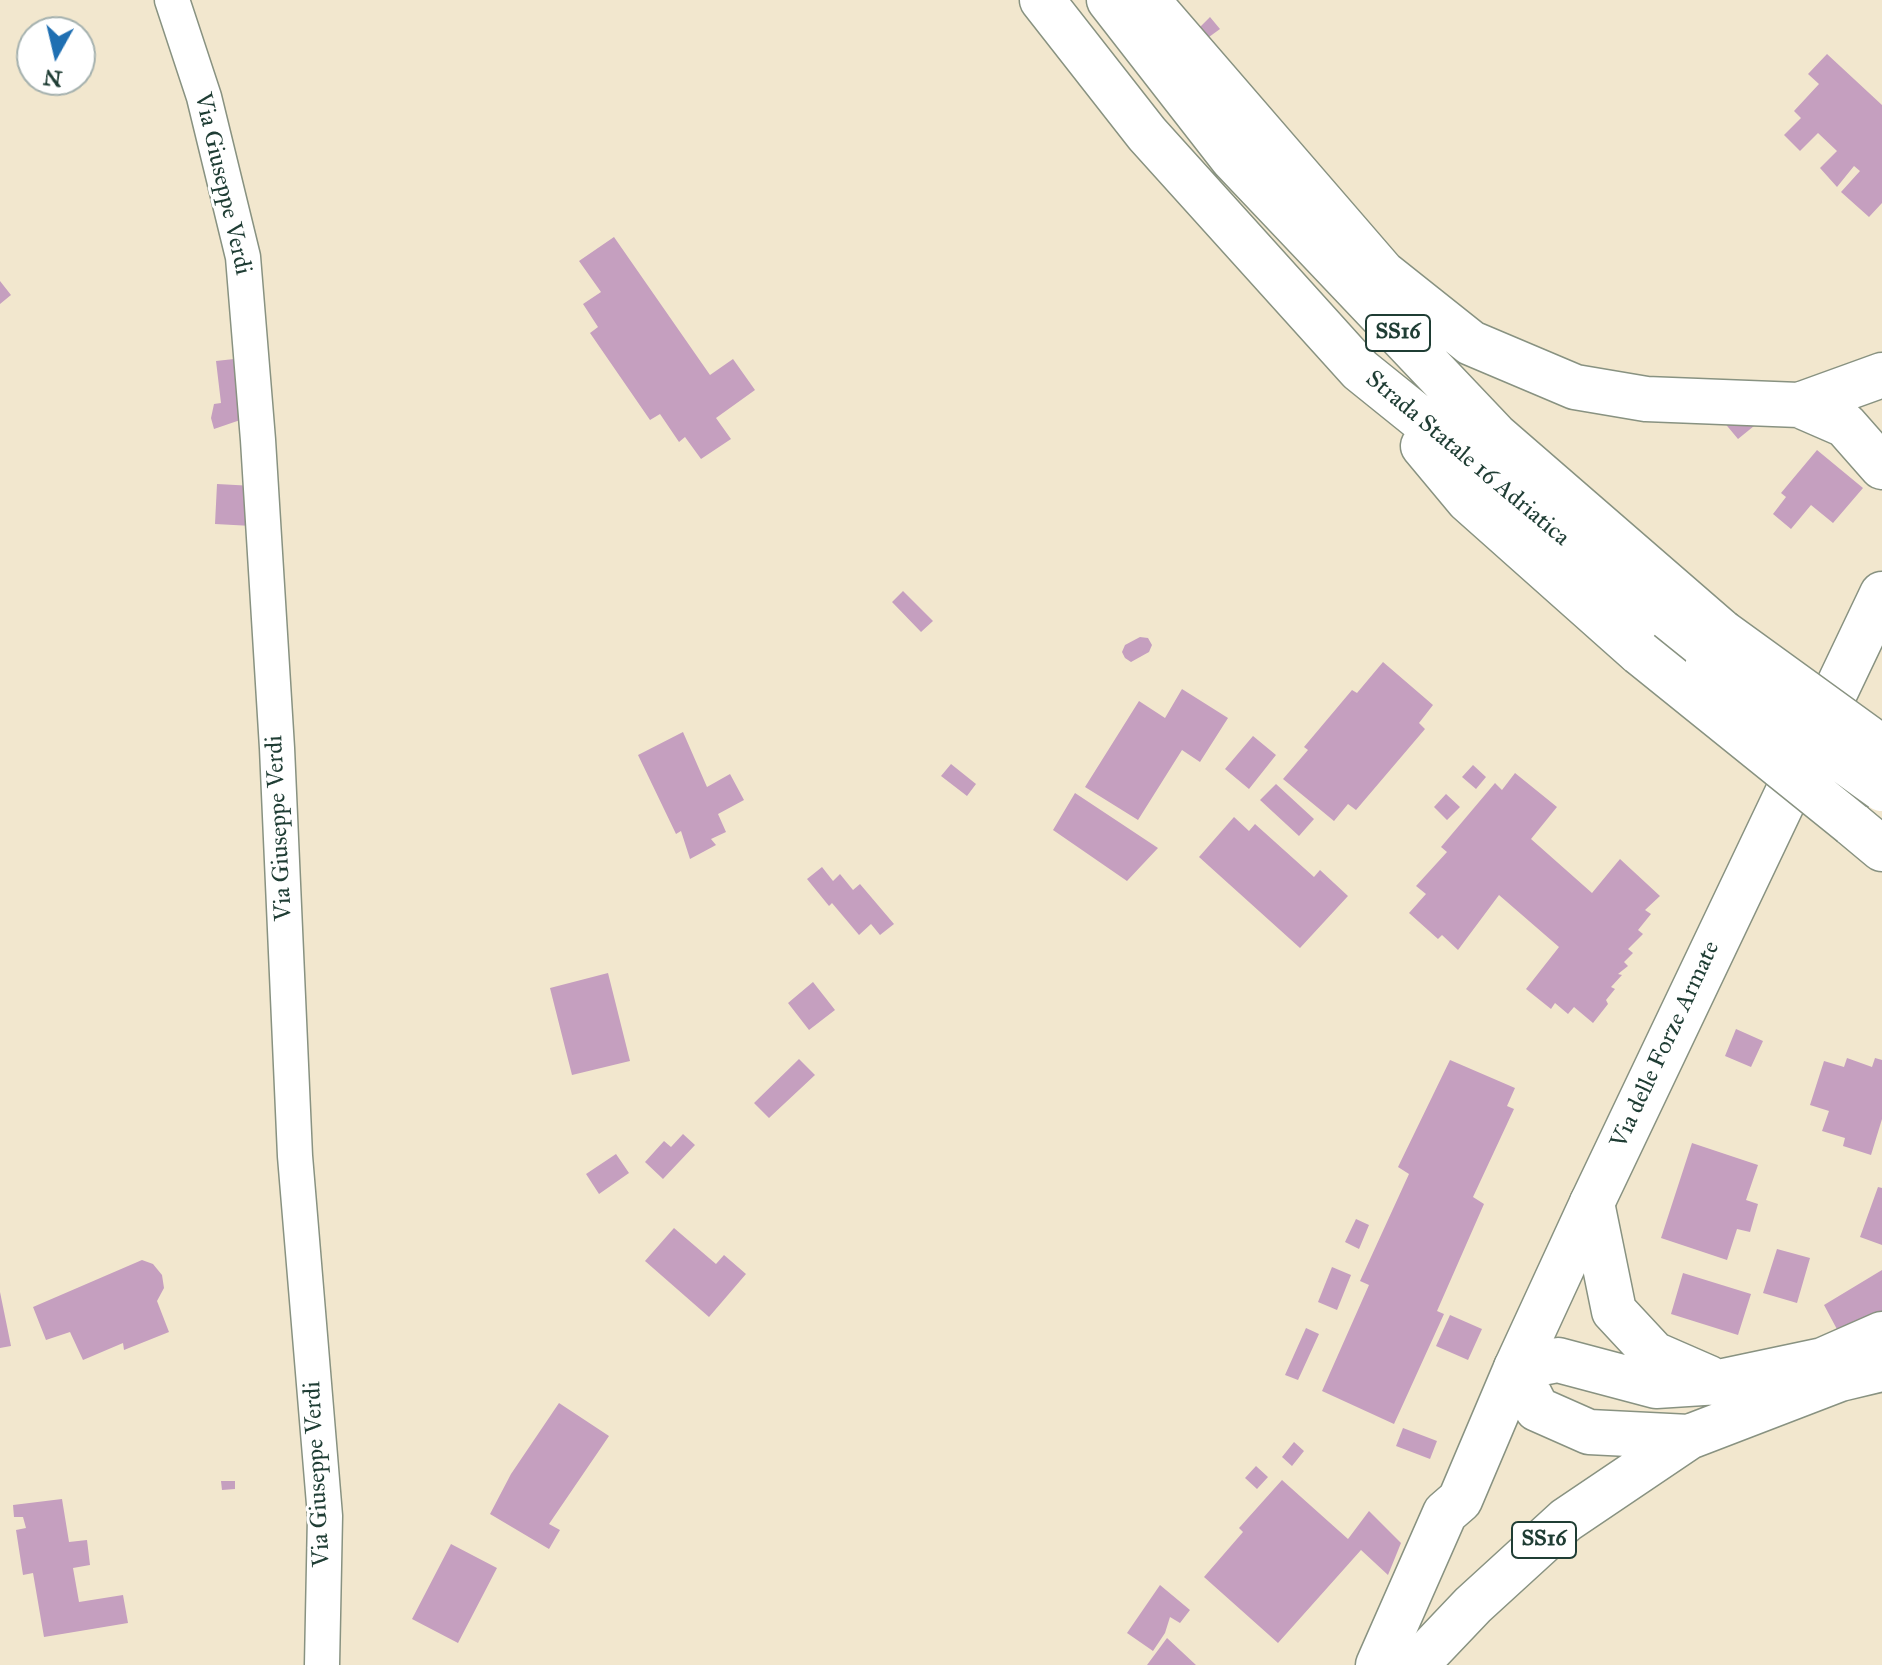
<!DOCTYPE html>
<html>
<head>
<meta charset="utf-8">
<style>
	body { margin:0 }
	#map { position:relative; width:1882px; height:1665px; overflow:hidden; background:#f2e7ce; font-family:"IM FELL Great Primer",serif }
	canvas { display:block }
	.north { position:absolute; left:16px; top:16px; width:80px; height:80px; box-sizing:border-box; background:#fff; border:2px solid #a5b1ae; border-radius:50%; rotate:188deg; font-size:22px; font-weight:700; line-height:32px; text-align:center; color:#1f3d34 }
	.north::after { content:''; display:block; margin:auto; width:28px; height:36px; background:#1f6fb2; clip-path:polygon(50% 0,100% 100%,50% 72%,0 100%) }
</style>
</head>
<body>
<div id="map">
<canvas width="1882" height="1665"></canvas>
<div class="north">N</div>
</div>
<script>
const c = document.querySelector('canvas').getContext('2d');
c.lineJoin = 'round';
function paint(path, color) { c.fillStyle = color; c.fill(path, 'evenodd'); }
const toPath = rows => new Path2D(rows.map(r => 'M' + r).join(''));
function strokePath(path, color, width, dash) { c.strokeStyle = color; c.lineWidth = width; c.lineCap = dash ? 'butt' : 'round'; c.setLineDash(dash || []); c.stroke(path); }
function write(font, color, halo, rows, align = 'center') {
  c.font = font + ' "IM FELL Great Primer",serif'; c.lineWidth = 6; c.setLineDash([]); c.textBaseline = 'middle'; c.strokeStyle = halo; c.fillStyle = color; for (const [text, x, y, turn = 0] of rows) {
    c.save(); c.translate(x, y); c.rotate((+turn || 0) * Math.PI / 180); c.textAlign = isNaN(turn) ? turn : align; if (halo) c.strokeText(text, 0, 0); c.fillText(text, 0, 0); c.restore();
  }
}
const building = toPath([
	[1210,17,1220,29,1209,37,1200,27],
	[1827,54,1882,105,1882,203,1869,217,1841,192,1860,171,1854,166,1837,187,1820,168,1837,151,1818,133,1800,151,1784,135,1801,118,1794,111,1819,84,1808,74],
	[614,237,710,375,733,359,755,390,716,418,731,439,701,459,685,437,679,442,660,414,650,420,590,333,598,327,583,304,601,292,579,261],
	[0,281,11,295,0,304],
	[243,358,249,417,214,429,211,418,214,404,221,403,216,361],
	[1718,415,1750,417,1754,426,1738,439],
	[1817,450,1863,488,1833,523,1811,505,1791,529,1773,514,1786,497,1781,493],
	[217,484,254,486,252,526,215,524],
	[903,591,933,621,921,632,892,602],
	[1140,637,1148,638,1152,645,1149,652,1131,662,1125,658,1122,652,1125,645],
	[1383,662,1433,705,1419,723,1425,729,1356,810,1348,804,1334,821,1283,779,1308,750,1304,747,1352,690,1357,693],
	[1182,689,1228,718,1200,762,1182,750,1138,820,1085,787,1139,701,1165,718],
	[683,732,707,787,730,774,744,800,718,814,726,832,711,839,716,845,690,859,681,831,676,834,638,755],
	[1253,736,1276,755,1249,789,1225,769],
	[951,764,976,784,967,796,941,776],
	[1473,765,1486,777,1476,789,1462,777],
	[1515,773,1557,807,1531,839,1592,893,1620,859,1660,896,1645,910,1651,914,1638,930,1643,934,1628,949,1633,953,1624,962,1628,966,1618,974,1622,975,1611,987,1615,989,1606,1000,1608,1004,1593,1023,1574,1007,1568,1014,1555,1003,1551,1009,1526,989,1559,947,1499,895,1458,950,1442,935,1438,939,1409,913,1426,894,1416,886,1447,852,1441,847,1495,783,1502,790],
	[1276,784,1314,819,1299,836,1260,800],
	[1075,793,1158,848,1127,881,1053,830],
	[1446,794,1460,807,1447,820,1434,807],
	[1234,817,1249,831,1255,824,1314,877,1320,870,1348,896,1300,948,1199,857],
	[822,867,833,881,840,874,853,890,860,884,894,924,880,935,871,924,859,935,832,903,829,906,807,879],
	[608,973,630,1061,572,1075,550,988],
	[813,982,835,1010,809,1030,788,1003],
	[1736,1029,1763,1041,1751,1067,1725,1056],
	[1847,1058,1872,1067,1875,1058,1882,1060,1882,1119,1871,1155,1843,1146,1845,1138,1822,1131,1829,1111,1810,1105,1824,1061,1844,1067],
	[799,1059,815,1075,769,1118,754,1103],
	[1450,1060,1515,1088,1507,1106,1514,1109,1473,1197,1484,1204,1437,1311,1444,1314,1394,1424,1322,1391,1369,1285,1360,1281,1409,1174,1398,1167],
	[683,1134,695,1145,663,1179,645,1162,664,1141,671,1147],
	[1692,1143,1758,1165,1746,1200,1758,1204,1750,1232,1737,1229,1727,1260,1661,1238],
	[616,1154,629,1173,599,1194,586,1174],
	[1878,1187,1882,1188,1882,1245,1860,1237],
	[1356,1219,1369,1225,1359,1249,1345,1242],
	[674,1228,716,1264,724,1255,746,1274,709,1317,645,1261],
	[1777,1249,1810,1258,1797,1303,1763,1293],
	[142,1260,153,1264,162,1275,164,1288,157,1301,169,1332,124,1350,123,1343,83,1360,70,1332,46,1340,33,1307],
	[1332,1267,1351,1275,1337,1310,1318,1302],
	[1882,1270,1882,1313,1839,1333,1824,1305],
	[1683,1273,1751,1294,1738,1335,1671,1314],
	[0,1292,11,1346,0,1348],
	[1450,1315,1482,1329,1468,1360,1436,1346],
	[1306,1328,1319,1334,1298,1380,1285,1375],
	[559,1403,609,1436,549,1524,560,1530,549,1549,490,1514,511,1474],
	[1403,1428,1437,1441,1430,1459,1396,1446],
	[1294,1442,1304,1451,1292,1466,1282,1457],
	[1256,1466,1268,1477,1257,1489,1245,1478],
	[1282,1480,1348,1539,1369,1511,1401,1543,1388,1575,1361,1550,1278,1643,1204,1577,1243,1532,1239,1528],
	[221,1481,235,1481,235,1489,222,1490],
	[62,1499,69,1542,87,1540,90,1565,73,1568,79,1602,123,1595,128,1623,44,1637,33,1573,23,1575,16,1530,26,1528,23,1517,14,1517,13,1505],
	[451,1544,497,1568,458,1643,412,1619],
	[1160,1585,1190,1610,1180,1623,1170,1617,1165,1633,1153,1651,1127,1633],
	[1167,1638,1196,1665,1147,1665]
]);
const street = toPath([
	[172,0,204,97,243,257,258,440,277,748,295,1156,325,1516,322,1665]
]);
const secondary = toPath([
	[1378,1665,1445,1513,1460,1500,1516,1368,1592,1203,1882,594]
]);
const highway = toPath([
	[1042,0,1147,134,1360,370,1463,453,1708,663],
	[1109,0,1232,158,1495,435,1722,632],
	[1147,0,1383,273,1471,343,1575,387,1646,399,1799,405,1882,375],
	[1799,405,1845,425,1882,467],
	[1423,446,1468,500,1640,653],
	[1852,824,1882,849],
	[1592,1203,1614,1311,1654,1354,1709,1378],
	[1689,1437,1589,1432,1537,1409,1516,1368,1558,1360,1656,1386,1719,1382,1823,1360,1882,1334],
	[1416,1665,1473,1605,1566,1520,1689,1437,1840,1379,1882,1369]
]);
const highwayBridge = toPath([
	[1722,632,1882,748],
	[1640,653,1852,824],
	[1708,663,1882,789]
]);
const shields = [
	[1398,333,64],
	[1544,1540,64]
];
const shieldNames = [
	["SS16",1398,333],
	["SS16",1544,1540]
];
const streetNames = [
	["Via Giuseppe Verdi",222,184,77],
	["Strada Statale 16 Adriatica",1467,459,40],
	["Via Giuseppe Verdi",280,828,-93],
	["Via delle Forze Armate",1666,1045,-65],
	["Via Giuseppe Verdi",318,1474,-93]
];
paint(building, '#c59fbf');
strokePath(street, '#889281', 37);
strokePath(secondary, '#889281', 47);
strokePath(highway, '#889281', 47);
strokePath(street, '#fff', 34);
strokePath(secondary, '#fff', 44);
strokePath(highway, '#fff', 44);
strokePath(highwayBridge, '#889281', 47, []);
strokePath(highwayBridge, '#fff', 44);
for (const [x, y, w] of shields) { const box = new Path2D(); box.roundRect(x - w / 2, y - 18, w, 36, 6); c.fillStyle = '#fff'; c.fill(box); strokePath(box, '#1f3d34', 2); }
write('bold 22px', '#1f3d34', null, shieldNames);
write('24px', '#1f3d34', '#fff', streetNames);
</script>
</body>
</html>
